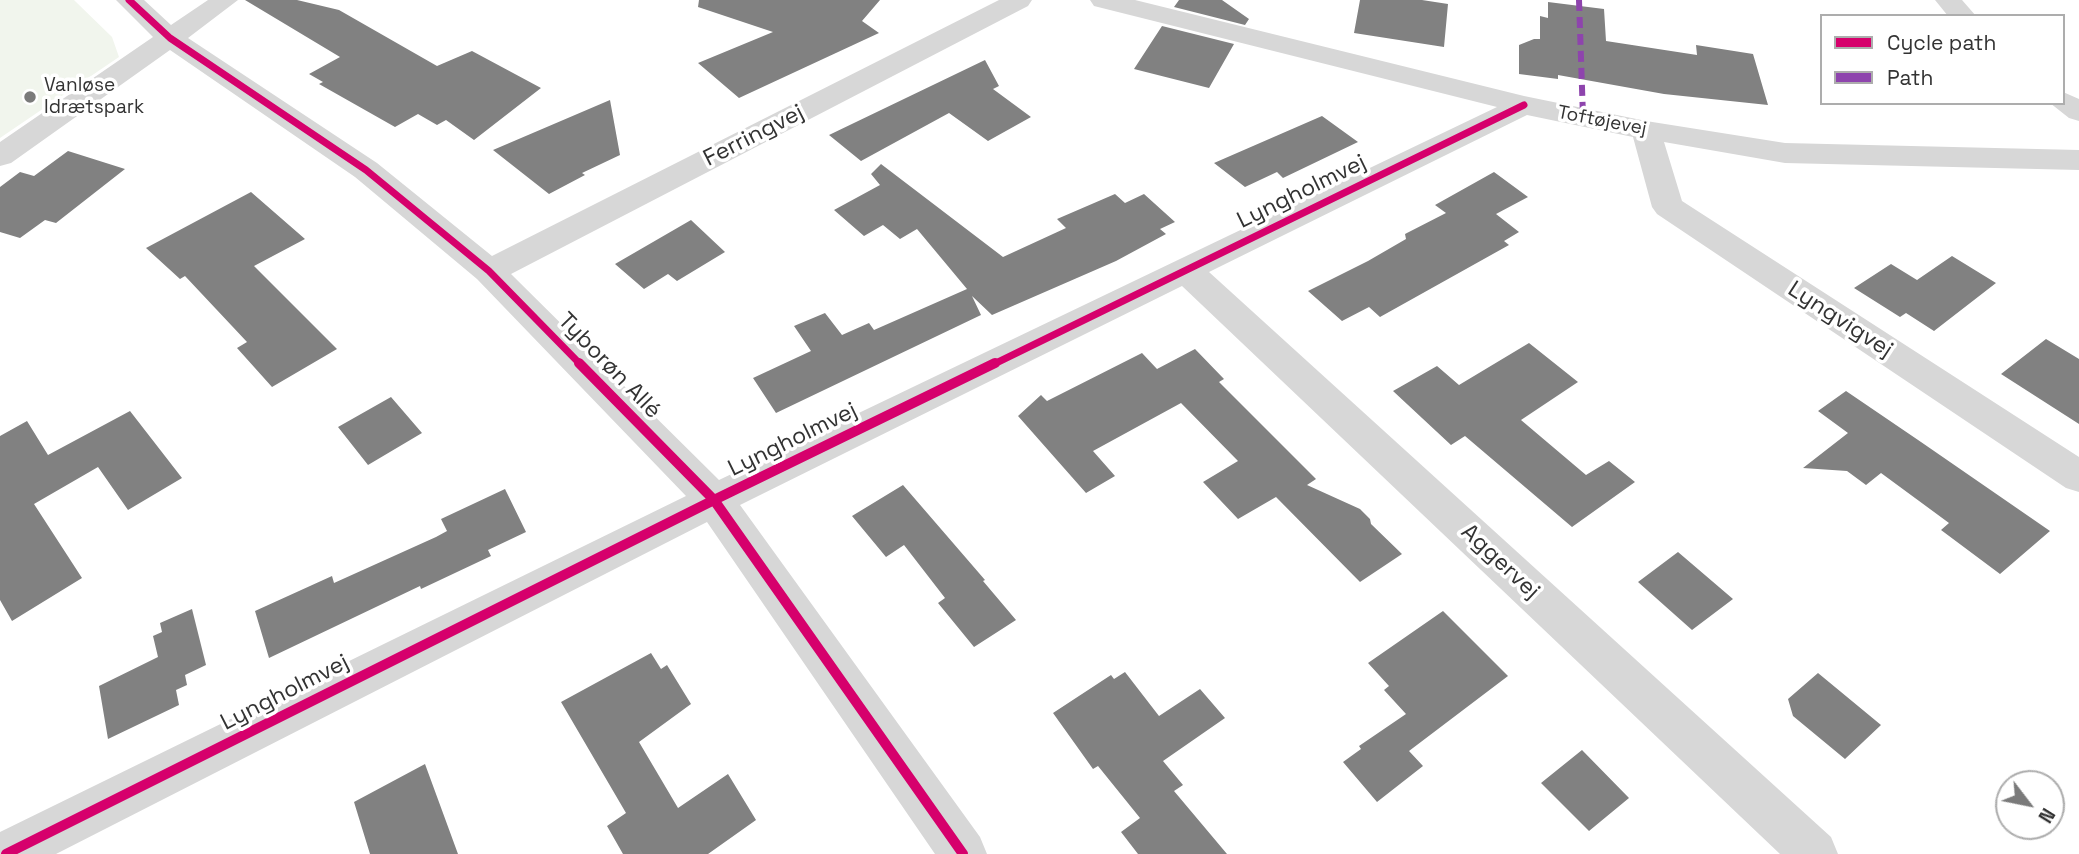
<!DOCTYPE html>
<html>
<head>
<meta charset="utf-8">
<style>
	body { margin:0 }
	#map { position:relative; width:2079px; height:854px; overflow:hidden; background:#fff; font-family:"Space Grotesk",sans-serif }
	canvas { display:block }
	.legend { position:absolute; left:1820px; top:14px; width:245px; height:91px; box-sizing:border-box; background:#fff; border:2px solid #adadad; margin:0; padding:9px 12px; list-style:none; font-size:21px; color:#333 }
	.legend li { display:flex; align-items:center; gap:14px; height:35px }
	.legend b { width:35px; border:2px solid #adadad }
	.north { position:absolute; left:1995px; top:770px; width:70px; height:70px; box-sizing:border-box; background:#fff; border:2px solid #adadad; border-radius:50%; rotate:122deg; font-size:19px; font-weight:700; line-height:28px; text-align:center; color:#333 }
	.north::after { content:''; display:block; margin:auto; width:24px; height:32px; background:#7a7a7a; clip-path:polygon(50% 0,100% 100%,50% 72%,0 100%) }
</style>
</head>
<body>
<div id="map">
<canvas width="2079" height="854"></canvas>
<ul class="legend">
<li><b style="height:9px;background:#d6006c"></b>Cycle path</li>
<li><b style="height:9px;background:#8e44ad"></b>Path</li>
</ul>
<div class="north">N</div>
</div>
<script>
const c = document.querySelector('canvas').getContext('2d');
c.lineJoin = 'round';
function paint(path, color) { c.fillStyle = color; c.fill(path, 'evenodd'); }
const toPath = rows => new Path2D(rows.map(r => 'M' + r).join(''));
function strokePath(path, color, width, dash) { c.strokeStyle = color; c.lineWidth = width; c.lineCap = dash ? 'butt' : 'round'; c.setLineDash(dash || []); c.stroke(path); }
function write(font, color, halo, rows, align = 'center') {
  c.font = font + ' "Space Grotesk",sans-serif'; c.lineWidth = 7; c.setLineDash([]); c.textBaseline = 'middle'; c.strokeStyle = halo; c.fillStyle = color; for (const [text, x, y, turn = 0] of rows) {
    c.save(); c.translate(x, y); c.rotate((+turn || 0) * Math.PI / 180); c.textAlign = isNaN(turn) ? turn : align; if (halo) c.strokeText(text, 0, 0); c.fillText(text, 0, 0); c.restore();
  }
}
const green = toPath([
	[0,0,74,0,112,37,119,57,0,138]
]);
const building = toPath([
	[245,0,297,0,339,10,437,66,472,51,541,88,474,140,446,120,437,125,418,114,395,127,319,84,323,82,309,74,340,57],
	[699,0,880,0,862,21,879,33,739,98,698,63,773,32,698,7],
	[1179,0,1222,0,1249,19,1245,25,1174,7],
	[1360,0,1422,0,1448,4,1444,47,1354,33],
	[1548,2,1604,9,1606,41,1697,55,1696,45,1753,54,1768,105,1664,94,1558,75,1558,79,1519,74,1519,45,1534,39,1540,39,1540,16,1548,18],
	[1162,26,1234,44,1209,88,1134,69],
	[985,60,999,86,993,89,1031,117,988,141,949,113,861,161,829,135],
	[610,100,620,155,582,173,585,175,549,194,493,150],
	[1322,116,1358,142,1283,178,1277,172,1245,187,1214,163],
	[68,151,125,169,56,223,45,220,20,238,0,232,0,187,20,172,34,176],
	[881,164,1003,257,1066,228,1057,219,1115,194,1125,203,1144,194,1175,222,1160,229,1166,234,1116,261,992,315,972,296,981,315,776,413,753,378,811,351,794,326,825,313,842,335,869,323,874,330,967,289,917,229,900,239,883,225,864,236,834,210,880,185,871,174],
	[1494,172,1528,197,1496,214,1519,232,1504,241,1509,245,1380,317,1369,307,1342,321,1308,291,1368,261,1406,239,1405,234,1446,213,1435,205],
	[251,192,305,239,254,266,337,349,272,387,237,348,247,342,185,276,180,279,146,248],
	[691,220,725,252,677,281,668,274,644,289,615,264],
	[1952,256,1996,283,1934,331,1906,313,1900,317,1854,288,1891,264,1917,280],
	[2046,339,2079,359,2079,424,2001,374],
	[1529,343,1578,382,1521,420,1586,475,1609,461,1635,482,1572,527,1465,436,1451,445,1393,391,1437,366,1459,385],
	[1195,349,1224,379,1219,382,1316,479,1307,485,1360,509,1370,519,1371,524,1402,554,1360,582,1276,497,1238,519,1203,482,1238,461,1181,403,1093,451,1115,476,1086,493,1018,416,1041,395,1047,401,1142,353,1157,369],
	[1846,391,1921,442,2050,531,2000,574,1941,530,1949,523,1881,473,1866,485,1847,471,1803,468,1848,433,1818,411],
	[391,397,422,433,368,465,338,427],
	[130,411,182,478,128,510,98,467,34,504,82,578,12,621,0,600,0,436,27,421,48,455],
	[903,485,985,580,983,581,1016,620,974,647,938,603,945,598,904,545,886,557,852,516],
	[505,489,526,532,488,550,491,556,421,589,420,586,269,658,255,611,332,576,334,583,436,537,447,531,441,519],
	[1678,552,1733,599,1692,630,1638,582],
	[192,609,206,665,185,675,187,685,176,690,179,705,108,739,99,686,158,657,153,636,162,632,160,623],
	[1443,611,1508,676,1409,751,1423,766,1377,802,1343,762,1361,749,1359,746,1406,714,1384,690,1389,686,1368,663],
	[651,653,661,669,667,665,691,704,639,742,678,808,728,774,756,820,708,854,623,854,607,826,626,813,561,702],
	[1125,672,1159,716,1200,689,1225,718,1163,761,1183,785,1174,791,1227,854,1138,854,1121,832,1140,818,1098,766,1093,769,1053,713,1111,675,1114,679],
	[1818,673,1881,725,1845,759,1793,716,1788,699],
	[1582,750,1629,798,1589,831,1541,783],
	[425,764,458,854,370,854,354,802]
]);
const street = toPath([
	[116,0,144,0,171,25,208,0,238,0,188,38,377,163,492,256,999,0,1032,0,1028,6,511,274,719,480,1497,107,1094,6,1090,0,1135,0,1524,96,1646,121,1785,143,2079,150,2079,170,1785,163,1664,142,1682,201,2079,457,2079,492,2066,488,1657,214,1652,207,1633,137,1527,115,1209,272,1831,837,1838,854,1780,854,1182,286,740,505,980,837,987,854,935,854,707,522,56,854,0,854,0,832,686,496,477,279,355,177,170,50,11,163,0,166,0,142,153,37,116,0],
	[1935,0,1962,0,1976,16,1948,16,1935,0],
	[2063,92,2079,99,2079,121,2069,118,2050,103,2063,103,2063,92]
]);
const quiet = toPath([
	[1579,0,1583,117]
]);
const cyclewayFar1 = toPath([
	[129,0,170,38,366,170,489,271,581,365],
	[992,365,1524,105]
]);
const cycleway = toPath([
	[579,363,714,500,963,854],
	[6,854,714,500,995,363]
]);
const markers = [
	[30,97,7,"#7a7a7a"]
];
const farPoinames = [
	["Vanløse",44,86],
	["Idrætspark",44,108]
];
const farStreetnames = [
	["Toftøjevej",1602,121,11]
];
const streetNames = [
	["Ferringvej",754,136,-27],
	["Lyngholmvej",1302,192,-26],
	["Lyngvigvej",1840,320,33],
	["Tyborøn Allé",609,366,46],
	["Lyngholmvej",793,440,-26],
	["Aggervej",1500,562,43],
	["Lyngholmvej",285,693,-27]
];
paint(green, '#f1f5ed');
paint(building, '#818181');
paint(street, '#d7d7d7');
strokePath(quiet, '#8e44ad', 6, [11, 6]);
strokePath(cyclewayFar1, '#d6006c', 7);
strokePath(cycleway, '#d6006c', 10);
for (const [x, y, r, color] of markers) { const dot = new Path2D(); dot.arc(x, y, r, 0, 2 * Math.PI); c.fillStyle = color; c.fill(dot); strokePath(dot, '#fff', 2.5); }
write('19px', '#333', '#fff', farPoinames, 'left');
write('19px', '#333', '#fff', farStreetnames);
write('23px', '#333', '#fff', streetNames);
</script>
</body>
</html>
